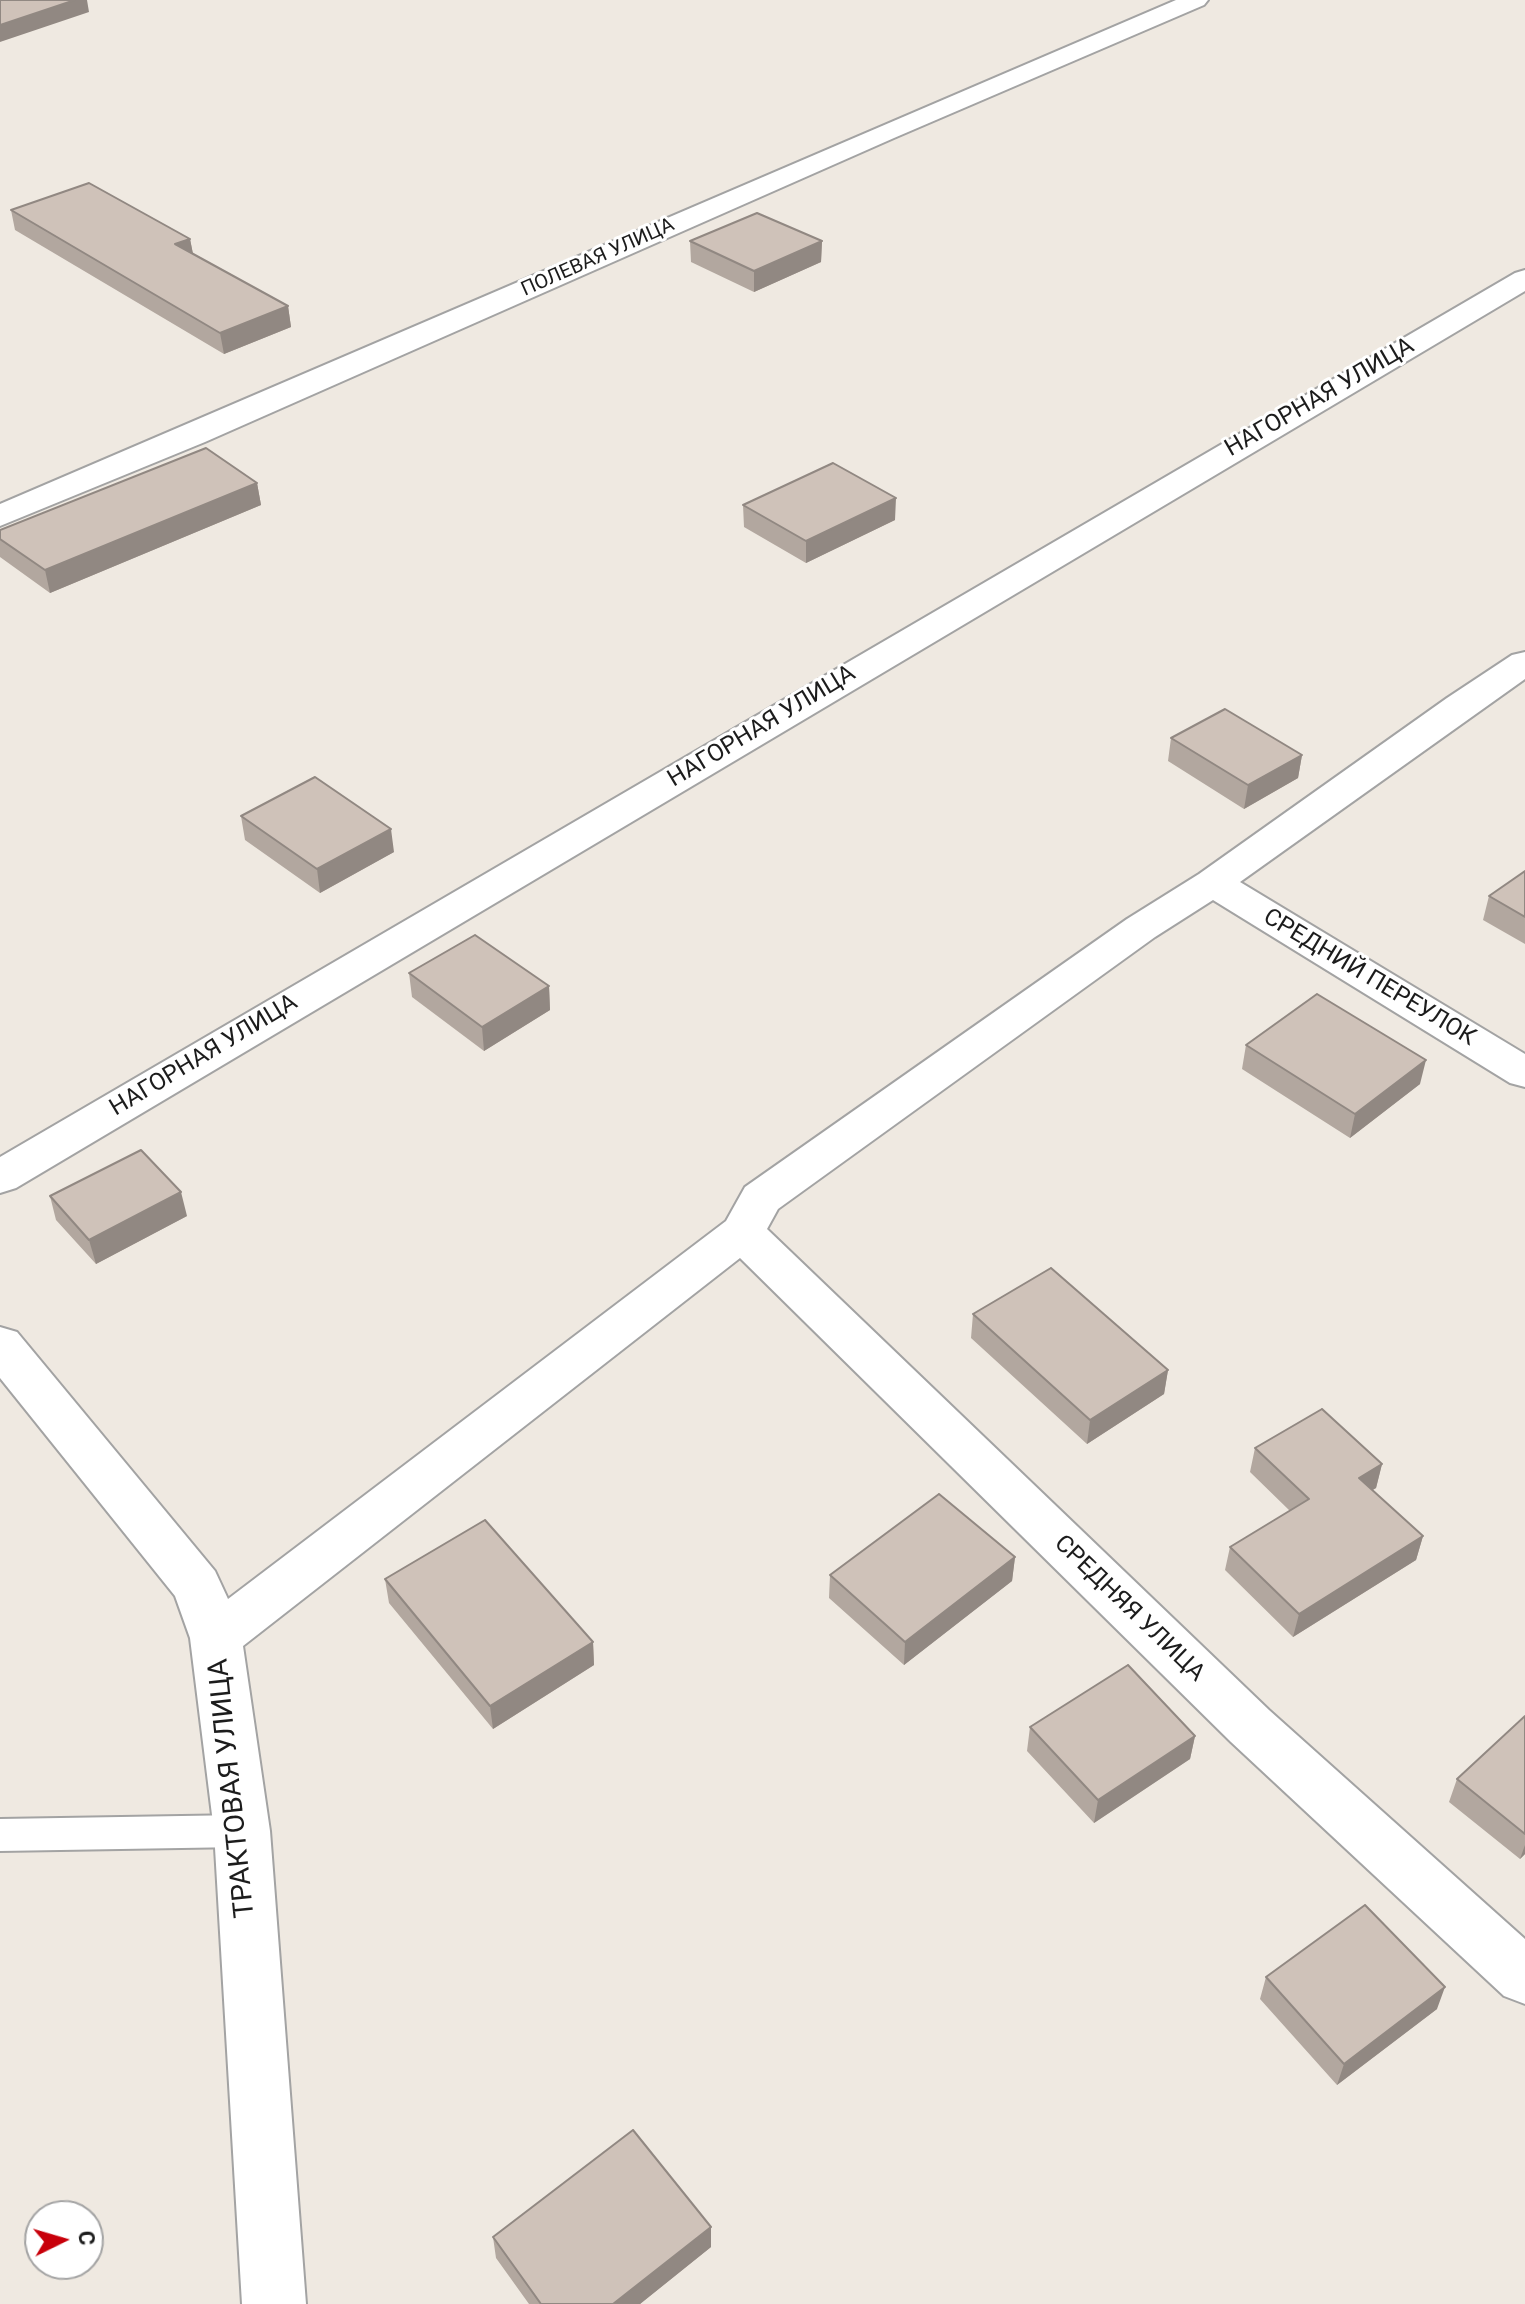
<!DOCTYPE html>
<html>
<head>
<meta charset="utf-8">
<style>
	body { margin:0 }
	#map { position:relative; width:1525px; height:2304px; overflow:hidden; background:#efe9e1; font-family:Roboto,sans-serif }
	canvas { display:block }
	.north { position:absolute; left:24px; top:2200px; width:80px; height:80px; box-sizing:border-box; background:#fff; border:2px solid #a4a4a4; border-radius:50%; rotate:85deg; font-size:22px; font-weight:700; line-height:32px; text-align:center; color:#1c1c1c }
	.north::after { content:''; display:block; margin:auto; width:28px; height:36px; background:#c8000a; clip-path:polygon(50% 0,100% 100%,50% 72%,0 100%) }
</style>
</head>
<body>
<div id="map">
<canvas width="1525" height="2304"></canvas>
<div class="north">С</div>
</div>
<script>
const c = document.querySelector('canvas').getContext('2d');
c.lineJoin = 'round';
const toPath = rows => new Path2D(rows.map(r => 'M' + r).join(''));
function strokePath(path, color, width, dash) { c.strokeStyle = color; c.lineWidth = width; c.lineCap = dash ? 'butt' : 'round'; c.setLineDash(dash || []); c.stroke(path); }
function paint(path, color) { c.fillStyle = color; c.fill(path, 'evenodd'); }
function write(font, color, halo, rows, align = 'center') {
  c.font = font + ' Roboto,sans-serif'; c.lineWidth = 6; c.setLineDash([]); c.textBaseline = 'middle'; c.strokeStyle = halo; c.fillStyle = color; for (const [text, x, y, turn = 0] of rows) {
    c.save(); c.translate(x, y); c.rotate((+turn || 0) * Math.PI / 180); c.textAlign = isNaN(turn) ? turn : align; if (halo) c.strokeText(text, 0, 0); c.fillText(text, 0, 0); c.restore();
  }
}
const service = toPath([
	[242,1815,255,1820,260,1831,255,1842,242,1847,0,1851,0,1819,242,1815]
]);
const minor = toPath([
	[1176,0,1208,0,1204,5,894,138,205,442,0,526,0,504,1176,0],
	[1525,270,1525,291,16,1188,0,1193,0,1157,1515,273,1525,270],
	[1525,652,1525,679,1240,882,1525,1054,1525,1087,1510,1083,1213,900,1155,937,778,1209,767,1229,1269,1710,1525,1939,1525,2004,1504,1996,1231,1742,740,1258,243,1646,270,1831,306,2304,242,2304,214,1831,190,1638,175,1596,0,1378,0,1327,17,1332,215,1571,228,1599,726,1221,745,1187,1127,919,1199,874,1447,698,1512,655,1525,652]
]);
const wall = toPath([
	[11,210,190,239,193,254,288,306,291,327,224,354,15,230],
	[690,241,822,241,821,262,754,292,691,262],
	[257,483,261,505,50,593,0,557,0,530],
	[743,505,895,520,806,563,744,527],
	[1171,738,1302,755,1298,778,1244,809,1168,761],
	[241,816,394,852,320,893,245,840],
	[1525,871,1525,944,1483,920,1489,896],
	[409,973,549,986,550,1010,484,1051,412,997],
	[1246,1045,1420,1084,1350,1138,1242,1069],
	[50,1196,187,1216,96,1264,56,1220],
	[973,1314,1168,1370,1164,1394,1087,1444,971,1338],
	[1255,1448,1382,1464,1376,1488,1372,1490,1423,1536,1416,1560,1293,1637,1225,1570,1230,1547,1290,1511,1250,1472],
	[1015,1557,1012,1581,904,1665,829,1598,830,1575],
	[385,1579,593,1642,594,1665,493,1729,389,1603],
	[1525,1716,1525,1854,1520,1859,1449,1802,1457,1779],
	[1030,1727,1195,1736,1190,1759,1094,1823,1027,1751],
	[1266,1977,1437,2009,1337,2085,1260,1999],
	[493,2237,711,2247,640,2304,529,2304,496,2258]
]);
const shadedWall = toPath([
	[75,0,87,0,89,12,0,42,0,25],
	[190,239,194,259,175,244],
	[822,241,821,262,754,292,754,271],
	[288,306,291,327,224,354,220,333],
	[257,483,261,505,50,593,45,570],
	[896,498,895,520,806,563,806,541],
	[1302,755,1298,778,1244,809,1248,785],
	[391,829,394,852,320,893,317,869],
	[549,986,550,1010,484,1051,482,1027],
	[1426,1060,1420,1084,1350,1138,1355,1114],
	[181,1192,187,1216,96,1264,89,1240],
	[1168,1370,1164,1394,1087,1444,1090,1420],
	[1382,1464,1376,1488,1353,1502,1359,1478],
	[1423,1536,1416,1560,1293,1637,1299,1614],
	[1015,1557,1012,1581,904,1665,905,1642],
	[593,1642,594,1665,493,1729,490,1706],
	[1195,1736,1190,1759,1094,1823,1098,1800],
	[1525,1845,1525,1854,1520,1859],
	[1445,1987,1437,2009,1337,2085,1344,2064],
	[711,2227,711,2247,640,2304,613,2304]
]);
const building = toPath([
	[0,0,75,0,0,25,0,0],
	[89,183,190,239,175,244,288,306,220,333,11,210,89,183],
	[757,213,822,241,754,271,690,241,757,213],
	[206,448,257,483,45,570,0,539,0,530,206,448],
	[833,463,896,498,806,541,743,505,833,463],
	[1225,709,1302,755,1248,785,1171,738,1225,709],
	[315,777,391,829,317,869,241,816,315,777],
	[1525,871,1525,917,1489,896,1525,871],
	[475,935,549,986,482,1027,409,973,475,935],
	[1317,994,1426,1060,1355,1114,1246,1045,1317,994],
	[141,1150,181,1192,89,1240,50,1196,141,1150],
	[1051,1268,1168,1370,1090,1420,973,1314,1051,1268],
	[1322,1409,1382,1464,1359,1478,1423,1536,1299,1614,1230,1547,1309,1499,1255,1448,1322,1409],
	[939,1494,1015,1557,905,1642,830,1575,939,1494],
	[485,1520,593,1642,490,1706,385,1579,485,1520],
	[1128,1665,1195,1736,1098,1800,1030,1727,1128,1665],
	[1525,1716,1525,1834,1457,1779,1525,1716],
	[1365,1905,1445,1987,1344,2064,1266,1977,1365,1905],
	[633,2130,711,2227,613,2304,541,2304,493,2237,633,2130]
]);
const farStreetnames = [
	["ПОЛЕВАЯ УЛИЦА",598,258,-24]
];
const streetNames = [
	["НАГОРНАЯ УЛИЦА",1320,398,-30],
	["НАГОРНАЯ УЛИЦА",762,727,-31],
	["СРЕДНИЙ ПЕРЕУЛОК",1369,978,31],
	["НАГОРНАЯ УЛИЦА",204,1056,-31],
	["СРЕДНЯЯ УЛИЦА",1129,1609,44]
];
const nearStreetnames = [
	["ТРАКТОВАЯ УЛИЦА",233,1788,-96]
];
strokePath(service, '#a3a3a3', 4);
strokePath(minor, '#a3a3a3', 4);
paint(service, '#fff');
paint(minor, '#fff');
paint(wall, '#b2a79f');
paint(shadedWall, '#918882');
paint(building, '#cfc2b9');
strokePath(building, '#918882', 2);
write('20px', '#1c1c1c', '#fff', farStreetnames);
write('24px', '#1c1c1c', '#fff', streetNames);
write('28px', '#1c1c1c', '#fff', nearStreetnames);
</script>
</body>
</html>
